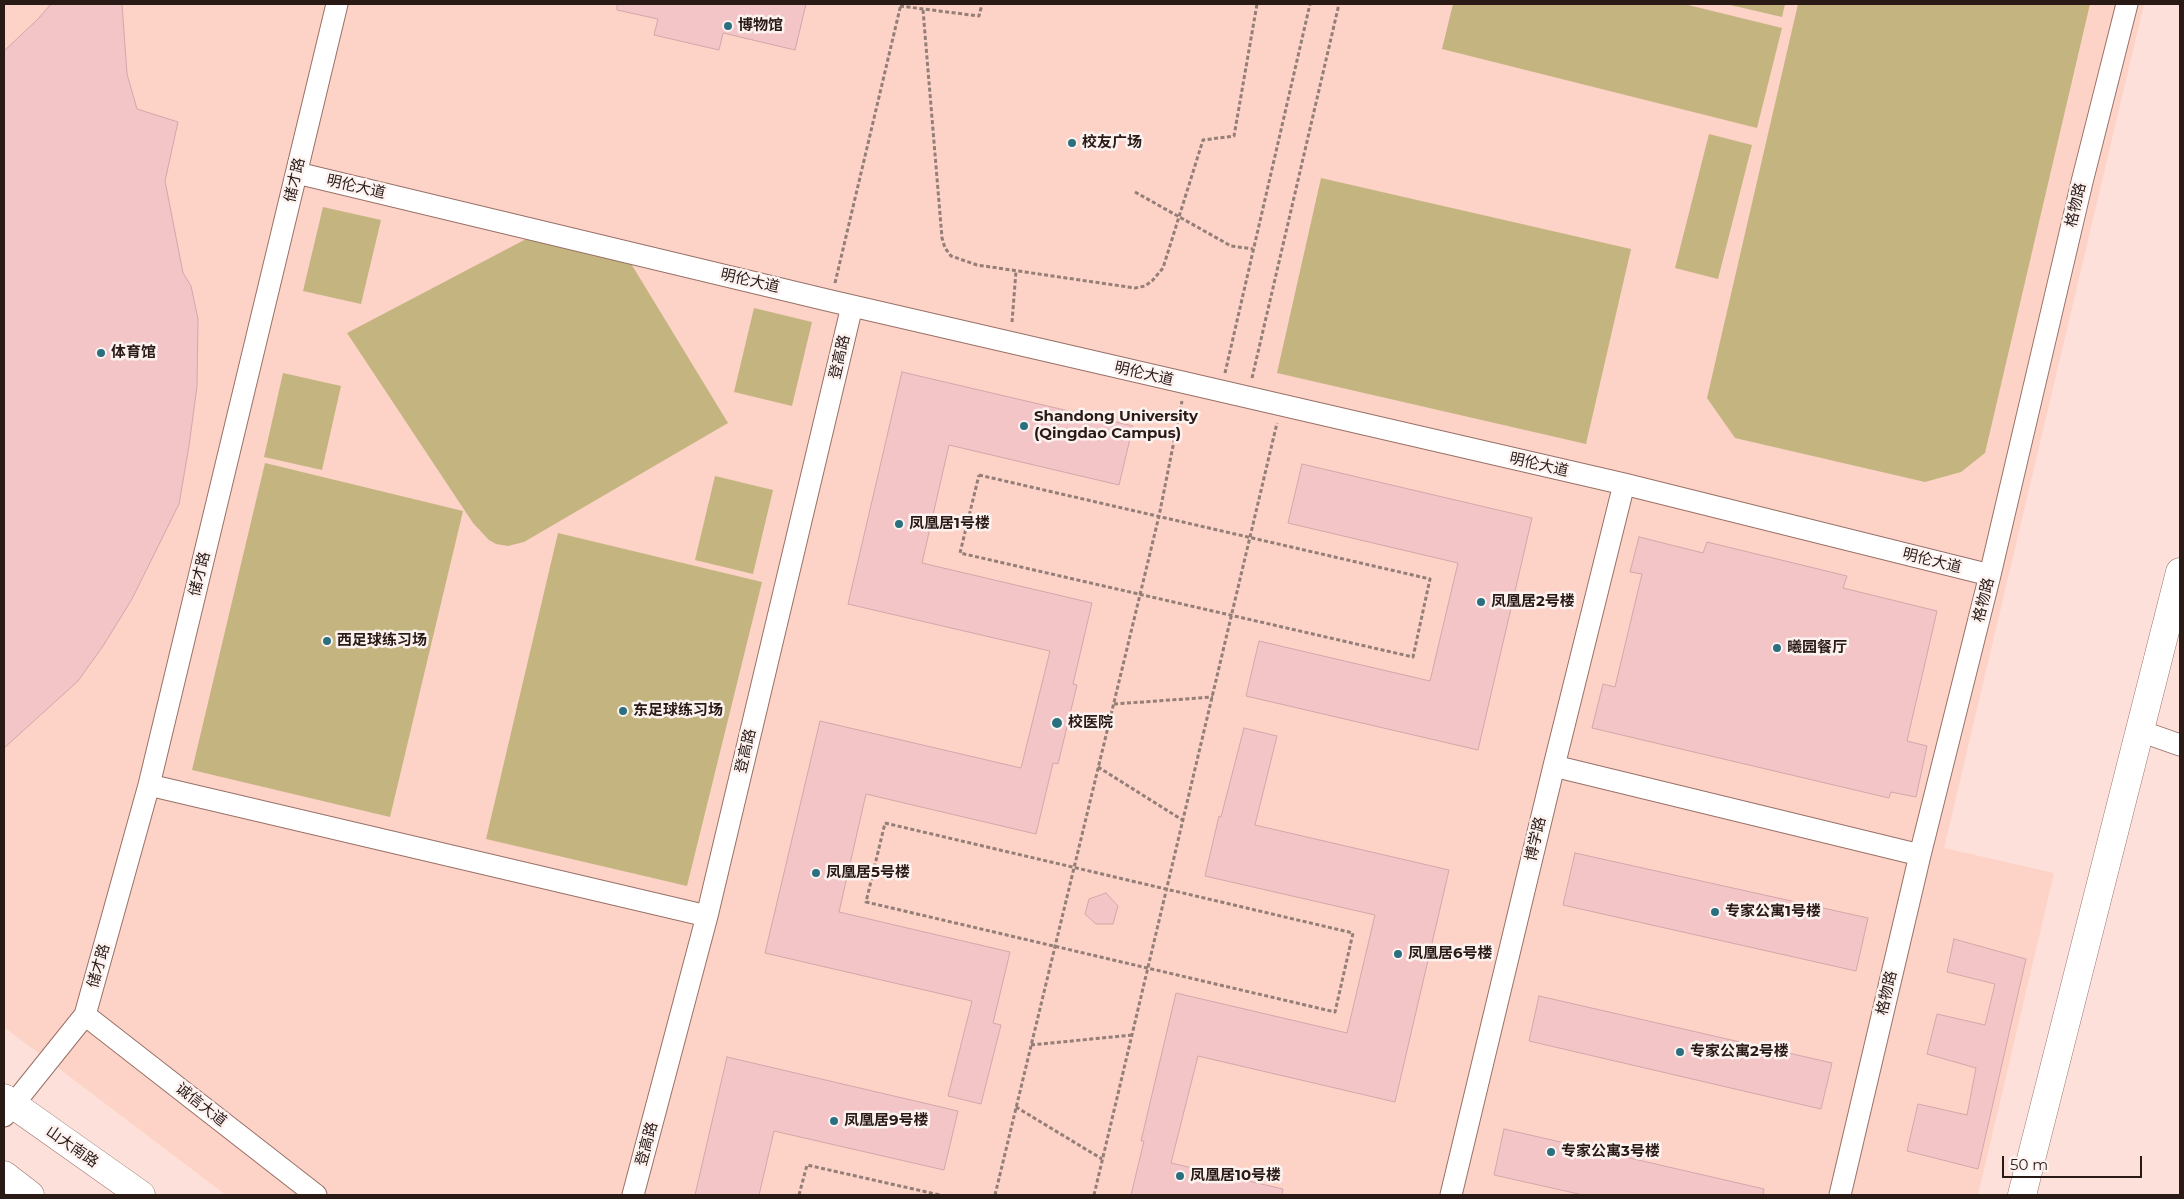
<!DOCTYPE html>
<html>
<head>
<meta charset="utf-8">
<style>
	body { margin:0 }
	#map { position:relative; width:2184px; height:1199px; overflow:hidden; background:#fce0d9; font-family:Montserrat,sans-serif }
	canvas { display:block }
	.frame { position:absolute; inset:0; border:5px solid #2a1a16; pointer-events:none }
	.scale { position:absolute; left:2002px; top:1156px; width:140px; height:22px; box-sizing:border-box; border:2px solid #2a1a16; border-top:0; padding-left:6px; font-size:15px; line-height:18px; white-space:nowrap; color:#2a1a16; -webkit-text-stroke:4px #fcf2f0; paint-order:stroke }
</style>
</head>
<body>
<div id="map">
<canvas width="2184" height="1199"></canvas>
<div class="frame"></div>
<div class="scale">50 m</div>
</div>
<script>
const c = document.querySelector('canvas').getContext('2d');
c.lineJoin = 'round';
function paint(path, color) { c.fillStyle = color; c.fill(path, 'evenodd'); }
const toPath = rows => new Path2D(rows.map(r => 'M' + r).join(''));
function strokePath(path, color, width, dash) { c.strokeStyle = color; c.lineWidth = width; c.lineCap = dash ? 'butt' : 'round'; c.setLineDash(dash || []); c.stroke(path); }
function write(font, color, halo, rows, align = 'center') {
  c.font = font + ' Montserrat,"Noto Sans SC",sans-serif'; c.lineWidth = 5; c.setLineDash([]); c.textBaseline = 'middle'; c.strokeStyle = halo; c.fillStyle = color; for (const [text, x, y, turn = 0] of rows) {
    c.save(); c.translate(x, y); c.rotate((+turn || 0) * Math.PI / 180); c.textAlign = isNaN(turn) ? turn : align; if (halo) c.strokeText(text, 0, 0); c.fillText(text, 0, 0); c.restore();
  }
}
const built = toPath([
	[4,4,2144,4,1944,848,2054,873,1978,1195,226,1195,4,1027]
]);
const green = toPath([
	[1453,4,1684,4,1782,28,1757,128,1442,49],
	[1726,4,1785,4,1782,17],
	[1798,4,2090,4,1985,453,1961,472,1925,482,1735,438,1707,398],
	[1709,134,1752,145,1718,279,1675,268],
	[1321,178,1631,249,1586,444,1277,373],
	[323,207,381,220,361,304,303,291],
	[528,238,630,262,728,423,524,542,508,546,496,544,489,540,473,523,347,333],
	[754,308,812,322,792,406,734,392],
	[283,373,341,386,322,470,264,457],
	[265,463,463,511,390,817,192,770],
	[715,476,773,490,753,574,695,560],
	[558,533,762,582,687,886,486,839]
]);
const building = toPath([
	[51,4,122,4,127,74,137,109,178,122,165,181,183,273,191,286,198,319,197,386,189,446,179,504,132,599,103,646,78,681,4,748,4,51,38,19,51,4],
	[617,4,806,4,795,50,723,33,719,50,654,35,658,19,617,10,617,4],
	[902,372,1133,426,1119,485,949,445,922,563,1092,603,1073,684,1077,685,1058,764,1053,763,1036,834,866,794,839,912,1010,952,993,1023,1001,1025,981,1104,948,1096,972,1001,765,953,820,721,1021,768,1050,651,848,604,902,372],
	[1302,464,1532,518,1478,750,1246,696,1259,641,1430,681,1458,563,1288,523,1302,464],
	[1639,537,1703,553,1707,542,1847,576,1843,588,1937,611,1907,741,1927,746,1916,797,1891,792,1889,798,1592,728,1603,684,1615,687,1642,574,1630,572,1639,537],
	[1244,728,1277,736,1255,825,1449,870,1395,1102,1198,1056,1171,1163,1283,1189,1282,1195,1131,1195,1144,1141,1141,1141,1176,993,1347,1033,1375,915,1205,876,1219,816,1221,817,1244,728],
	[1575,853,1868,918,1856,971,1563,905,1575,853],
	[1106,893,1118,906,1113,924,1096,924,1085,914,1089,899,1106,893],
	[1954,939,2026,959,1978,1169,1907,1151,1918,1104,1967,1115,1976,1068,1927,1054,1937,1014,1985,1025,1995,984,1947,972,1954,939],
	[1539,996,1832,1063,1821,1109,1529,1041,1539,996],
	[727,1057,958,1111,944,1170,774,1131,759,1195,695,1195,727,1057],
	[1504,1129,1764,1189,1763,1195,1583,1195,1494,1175,1504,1129]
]);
const path = toPath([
	[900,6,979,16,982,4],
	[923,10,942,238,945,248,951,256,977,265,1135,288,1145,286,1152,281,1163,268,1203,140,1234,136,1257,4],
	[1135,192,1231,246,1253,249],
	[835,283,901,4],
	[1012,322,1016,271],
	[1225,373,1310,4],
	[1252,378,1339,4],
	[979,475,1430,579,1413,657,960,553,979,475],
	[1114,704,1213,697],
	[1098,767,1184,821],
	[885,823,1353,933,1335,1012,866,902,885,823],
	[1031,1045,1132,1035],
	[1016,1107,1102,1159],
	[799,1195,807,1165,940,1195],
	[995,1195,1159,516,1182,401],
	[1094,1195,1277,423]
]);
const minor = toPath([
	[297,173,831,301,1624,484,1990,575],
	[2140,731,2180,745],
	[1554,766,1920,855],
	[149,785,707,916],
	[85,1015,316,1195],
	[4,1116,85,1015,149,785,337,4],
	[633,1195,707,916,852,306],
	[1451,1195,1554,766,1624,484],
	[1840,1195,1920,855,1990,575,2082,182,2127,4]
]);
const major = toPath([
	[4,1098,141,1195],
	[4,1175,30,1195],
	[2022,1195,2180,572]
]);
const markers = [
	[728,26,5,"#2a707f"],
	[1072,143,5,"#2a707f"],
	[101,353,5,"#2a707f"],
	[1024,426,5,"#2a707f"],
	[899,524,5,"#2a707f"],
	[1481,602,5,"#2a707f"],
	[327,641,5,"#2a707f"],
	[1777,648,5,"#2a707f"],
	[623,711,5,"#2a707f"],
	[1057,723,6,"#2a707f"],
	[816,873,5,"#2a707f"],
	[1715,912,5,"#2a707f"],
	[1398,954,5,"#2a707f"],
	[1680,1052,5,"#2a707f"],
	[834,1121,5,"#2a707f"],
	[1551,1152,5,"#2a707f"],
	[1180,1176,5,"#2a707f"]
];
const poiNames = [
	["博物馆",738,26],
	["校友广场",1082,143],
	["体育馆",111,353],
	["Shandong University",1034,417],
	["(Qingdao Campus)",1034,434],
	["凤凰居1号楼",909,524],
	["凤凰居2号楼",1491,602],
	["西足球练习场",337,641],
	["曦园餐厅",1787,648],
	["东足球练习场",633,711],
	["校医院",1068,723],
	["凤凰居5号楼",826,873],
	["专家公寓1号楼",1725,912],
	["凤凰居6号楼",1408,954],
	["专家公寓2号楼",1690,1052],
	["凤凰居9号楼",844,1121],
	["专家公寓3号楼",1561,1152],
	["凤凰居10号楼",1190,1176]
];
const streetNames = [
	["储才路",295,180,-77],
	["明伦大道",356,187,13],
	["格物路",2076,205,-77],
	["明伦大道",750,281,13],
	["登高路",840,357,-77],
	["明伦大道",1144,374,13],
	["明伦大道",1539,465,13],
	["明伦大道",1932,561,14],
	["储才路",200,574,-76],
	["格物路",1984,600,-76],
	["登高路",746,751,-77],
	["博学路",1536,839,-77],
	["储才路",99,966,-74],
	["格物路",1887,993,-77],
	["诚信大道",201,1105,38],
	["登高路",647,1144,-75],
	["山大南路",72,1147,35]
];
paint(built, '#fdd2c7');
paint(green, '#c4b580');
paint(building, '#f3c5c7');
strokePath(building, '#d4a7aa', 1);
strokePath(minor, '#997167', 23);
strokePath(major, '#997167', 29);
strokePath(path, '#947e78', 3, [4, 2.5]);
strokePath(minor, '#fff', 21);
strokePath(major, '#fff', 28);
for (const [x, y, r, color] of markers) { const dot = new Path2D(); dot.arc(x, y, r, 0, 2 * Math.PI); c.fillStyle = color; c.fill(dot); strokePath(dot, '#fcf2f0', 2); }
write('bold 15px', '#2a1a16', '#fcf2f0', poiNames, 'left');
write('15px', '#2a1a16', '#fcf2f0', streetNames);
</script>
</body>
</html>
